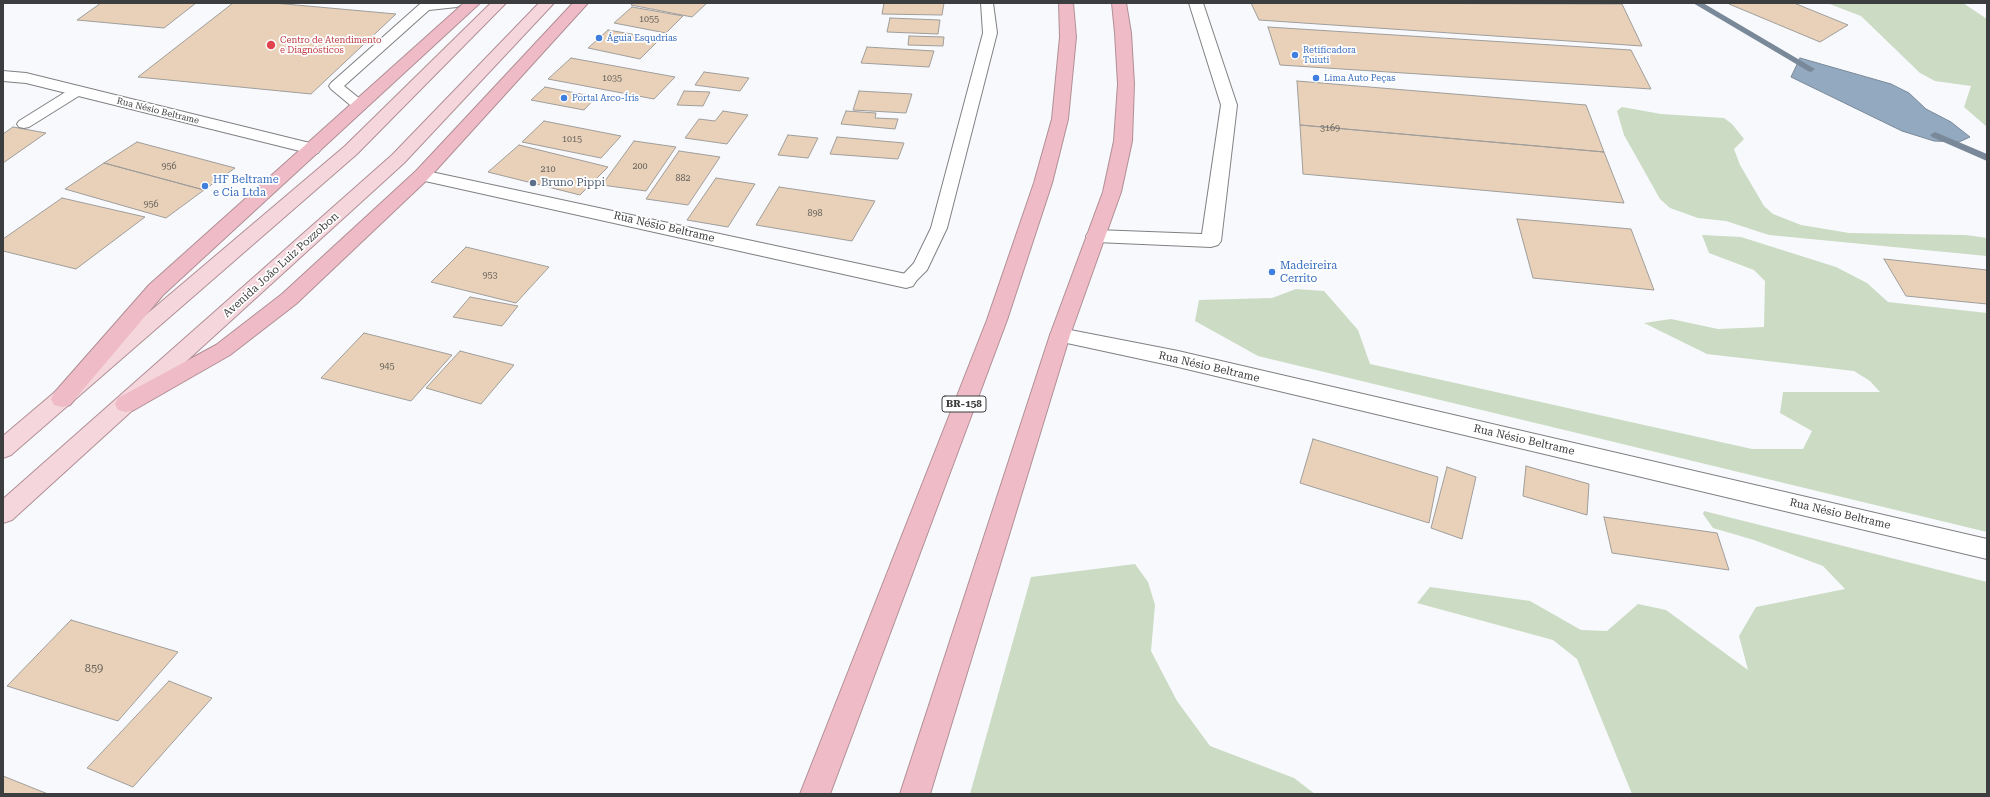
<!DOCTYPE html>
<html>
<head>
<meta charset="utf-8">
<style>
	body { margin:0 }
	#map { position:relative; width:1990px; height:797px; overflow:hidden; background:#f8f9fc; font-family:"Roboto Serif",serif }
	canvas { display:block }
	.frame { position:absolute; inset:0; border:4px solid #3c3d3e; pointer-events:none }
</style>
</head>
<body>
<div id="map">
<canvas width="1990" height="797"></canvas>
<div class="frame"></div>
</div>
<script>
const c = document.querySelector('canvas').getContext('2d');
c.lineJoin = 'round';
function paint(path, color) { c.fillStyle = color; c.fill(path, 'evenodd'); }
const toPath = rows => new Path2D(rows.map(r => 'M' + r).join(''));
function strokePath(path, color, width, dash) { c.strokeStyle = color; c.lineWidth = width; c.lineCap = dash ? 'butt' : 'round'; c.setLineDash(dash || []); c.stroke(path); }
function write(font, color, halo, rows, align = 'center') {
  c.font = font + ' "Roboto Serif",serif'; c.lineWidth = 3.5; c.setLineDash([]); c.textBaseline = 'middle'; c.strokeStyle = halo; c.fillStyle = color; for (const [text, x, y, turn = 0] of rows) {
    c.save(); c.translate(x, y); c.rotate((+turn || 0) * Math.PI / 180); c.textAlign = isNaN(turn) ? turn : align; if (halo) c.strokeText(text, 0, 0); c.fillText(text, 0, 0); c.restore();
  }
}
const green = toPath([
	[1827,3,1963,3,1987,19,1987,127,1964,107,1971,86,1935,81,1920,73,1861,16],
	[1622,107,1661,114,1724,118,1732,124,1744,139,1734,149,1740,165,1764,206,1773,214,1801,225,1849,233,1966,235,1987,238,1987,256,1769,235,1726,221,1698,218,1670,208,1660,199,1624,135,1617,111],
	[1702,235,1741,237,1836,267,1867,283,1888,302,1987,313,1987,532,1258,356,1195,321,1199,300,1272,298,1296,289,1324,291,1358,330,1370,364,1752,449,1803,449,1812,431,1780,413,1783,392,1880,392,1870,381,1854,371,1707,354,1644,323,1671,319,1718,329,1764,327,1765,281,1754,270,1709,253],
	[1704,511,1987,582,1987,794,1632,794,1577,659,1553,640,1417,603,1430,587,1530,601,1581,630,1607,631,1638,604,1666,610,1748,670,1739,636,1756,607,1845,589,1823,566,1754,540,1713,528,1703,514],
	[1135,564,1148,582,1155,605,1151,651,1177,701,1210,746,1294,778,1315,794,970,794,1031,577]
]);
const water = toPath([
	[1800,58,1891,84,1909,93,1926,109,1951,122,1970,137,1959,142,1934,141,1902,131,1791,77,1800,58]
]);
const stream = toPath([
	[1693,3,1703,3,1815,69,1811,72,1808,71,1693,3],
	[1935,132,1987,154,1987,161,1932,137,1930,135,1935,132]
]);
const building = toPath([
	[101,3,196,3,164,28,77,20,101,3],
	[233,3,274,3,396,14,311,94,138,77,233,3],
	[633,3,707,3,692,17,631,5,633,3],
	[884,3,944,3,942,15,882,14,884,3],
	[1251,3,1622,4,1642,46,1259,20,1251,3],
	[1730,3,1794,3,1848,25,1820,42,1729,4,1730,3],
	[632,7,683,16,666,33,614,23,632,7],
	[890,18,940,20,938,34,887,32,890,18],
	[1268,27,1631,50,1651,89,1280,65,1268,27],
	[608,30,660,39,640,59,588,48,608,30],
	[909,36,944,37,943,46,908,45,909,36],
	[867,47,934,51,929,67,861,63,867,47],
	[571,58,675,77,654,99,548,79,571,58],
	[704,72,749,78,740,91,695,85,704,72],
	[1297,81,1586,105,1604,152,1300,125,1297,81],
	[545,87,596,97,584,110,531,100,545,87],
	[684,91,710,92,703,106,677,105,684,91],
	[859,91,912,94,906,113,853,110,859,91],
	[723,111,748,115,727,144,685,138,699,119,715,121,723,111],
	[846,111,876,113,875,118,898,119,895,129,841,124,846,111],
	[544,121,621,136,601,158,522,142,544,121],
	[1300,125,1604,152,1624,203,1303,174,1300,125],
	[13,127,46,133,3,163,3,134,13,127],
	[788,135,818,138,808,158,778,155,788,135],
	[837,137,904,143,898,159,830,154,837,137],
	[634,141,676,147,646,191,602,185,634,141],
	[137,142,235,168,204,190,104,163,137,142],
	[519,145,608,167,580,195,488,172,519,145],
	[679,151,720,157,688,205,646,199,679,151],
	[104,163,204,190,166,218,65,189,104,163],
	[716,178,755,184,728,227,687,220,716,178],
	[779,187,875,201,852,241,756,225,779,187],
	[62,198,145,217,76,269,3,251,3,239,62,198],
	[1517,219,1631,229,1654,290,1533,278,1517,219],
	[466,247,549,267,516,303,431,282,466,247],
	[1884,259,1987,270,1987,304,1906,296,1884,259],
	[470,297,518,306,502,326,453,317,470,297],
	[364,333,452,355,411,401,321,378,364,333],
	[460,351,514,365,481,404,426,388,460,351],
	[1313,439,1438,477,1429,523,1300,483,1313,439],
	[1526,466,1589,484,1587,515,1523,496,1526,466],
	[1447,467,1476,477,1462,539,1431,528,1447,467],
	[1604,517,1717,533,1729,570,1612,553,1604,517],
	[71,620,178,652,118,721,7,686,71,620],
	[169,681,212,698,133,787,87,768,169,681],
	[3,776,48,794,3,794,3,776]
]);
const lane = toPath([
	[426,3,463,3,457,7,429,10,344,86,365,103,367,106,365,109,355,109,331,89,329,86,331,83,420,4,426,3],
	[981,3,993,3,997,33,947,228,927,270,912,285,906,287,900,285,897,281,914,263,931,228,983,33,981,3],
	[77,87,82,88,84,91,82,94,29,127,24,128,19,127,17,124,19,121,72,88,77,87]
]);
const street = toPath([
	[1189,3,1203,3,1237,105,1221,241,1218,245,1211,247,1096,242,1089,240,1086,236,1089,232,1096,230,1202,234,1221,105,1189,3],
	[3,71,26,73,318,145,321,149,318,153,312,154,26,83,3,81,3,71],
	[422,170,906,274,913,276,916,281,913,286,906,288,416,179,413,175,416,171,422,170],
	[1060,328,1178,351,1987,539,1987,559,1178,367,1053,340,1050,335,1053,330,1060,328]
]);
const primary = toPath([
	[491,3,506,3,357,154,11,455,3,458,3,436,345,146,491,3],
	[539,3,554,3,404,163,12,520,3,523,3,499,392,155,539,3]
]);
const highway = toPath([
	[464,3,480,3,163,295,70,405,62,407,54,405,51,399,54,393,149,285,464,3],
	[573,3,588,3,428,179,296,304,230,355,134,410,126,412,118,410,115,404,118,398,216,345,282,294,416,171,573,3],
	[1059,3,1073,3,1076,37,1068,119,1052,183,1007,320,830,794,800,794,987,320,1034,183,1052,119,1060,37,1059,3],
	[1112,3,1126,3,1131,33,1134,84,1132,141,1121,192,1070,335,930,794,900,794,1050,335,1103,192,1114,141,1118,84,1115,33,1112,3]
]);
const markers = [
	[599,38,4,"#3f7fe0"],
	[271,45,5,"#e0444e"],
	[1295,55,4,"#3f7fe0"],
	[1316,78,4,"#3f7fe0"],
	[564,98,4,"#3f7fe0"],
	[533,183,4,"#5c6f8a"],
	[205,186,4,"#3f7fe0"],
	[1272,272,4,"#3f7fe0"]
];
const numberNames = [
	["1055",649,19],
	["1035",612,78],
	["3169",1330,128],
	["1015",572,139],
	["956",169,166],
	["200",640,166],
	["210",548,169],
	["882",683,178],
	["956",151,204],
	["898",815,213],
	["953",490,275],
	["945",387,366]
];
const farShopnames = [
	["Águia Esqudrias",607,38],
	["Retificadora",1303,50],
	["Tuiuti",1303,60],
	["Lima Auto Peças",1324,78],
	["Portal Arco-Íris",572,98]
];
const farHealthnames = [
	["Centro de Atendimento",280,40],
	["e Diagnósticos",280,50]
];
const farStreetnames = [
	["Rua Nésio Beltrame",158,111,14]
];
const shields = [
	[964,404,44]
];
const shieldNames = [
	["BR-158",964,404]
];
const shopNames = [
	["HF Beltrame",213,180],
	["e Cia Ltda",213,193],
	["Madeireira",1280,266],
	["Cerrito",1280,279]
];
const serviceNames = [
	["Bruno Pippi",541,183]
];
const streetNames = [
	["Rua Nésio Beltrame",664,227,13],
	["Avenida João Luiz Pozzobon",281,265,-42],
	["Rua Nésio Beltrame",1209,367,13],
	["Rua Nésio Beltrame",1524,440,13],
	["Rua Nésio Beltrame",1840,514,13]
];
const nearNumbernames = [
	["859",94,669]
];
paint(green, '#cbdbc4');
paint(water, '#93a9c0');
strokePath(water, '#798999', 1);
paint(stream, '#798999');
paint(building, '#e8d1b8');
strokePath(building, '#9f9d9b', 1);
strokePath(lane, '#808183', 2);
strokePath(street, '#808183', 2);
strokePath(primary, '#b08f96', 2);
strokePath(highway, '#b08f96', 2);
paint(lane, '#fff');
paint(street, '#fff');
paint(primary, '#f5d6dd');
paint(highway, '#efbbc6');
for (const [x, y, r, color] of markers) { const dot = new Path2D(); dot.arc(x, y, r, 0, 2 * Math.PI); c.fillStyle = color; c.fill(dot); strokePath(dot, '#fff', 1.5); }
write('9px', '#67625c', null, numberNames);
write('9px', '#366cbe', '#fff', farShopnames, 'left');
write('9px', '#be3a42', '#fff', farHealthnames, 'left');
write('9px', '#3c3d3e', '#fff', farStreetnames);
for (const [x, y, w] of shields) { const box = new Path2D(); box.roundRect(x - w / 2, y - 8, w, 16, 3); c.fillStyle = '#fff'; c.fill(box); strokePath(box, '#3c3d3e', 1); }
write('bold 10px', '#3c3d3e', null, shieldNames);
write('11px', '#366cbe', '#fff', shopNames, 'left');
write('11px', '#4e5e75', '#fff', serviceNames, 'left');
write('11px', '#3c3d3e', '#fff', streetNames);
write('11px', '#67625c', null, nearNumbernames);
</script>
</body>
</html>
